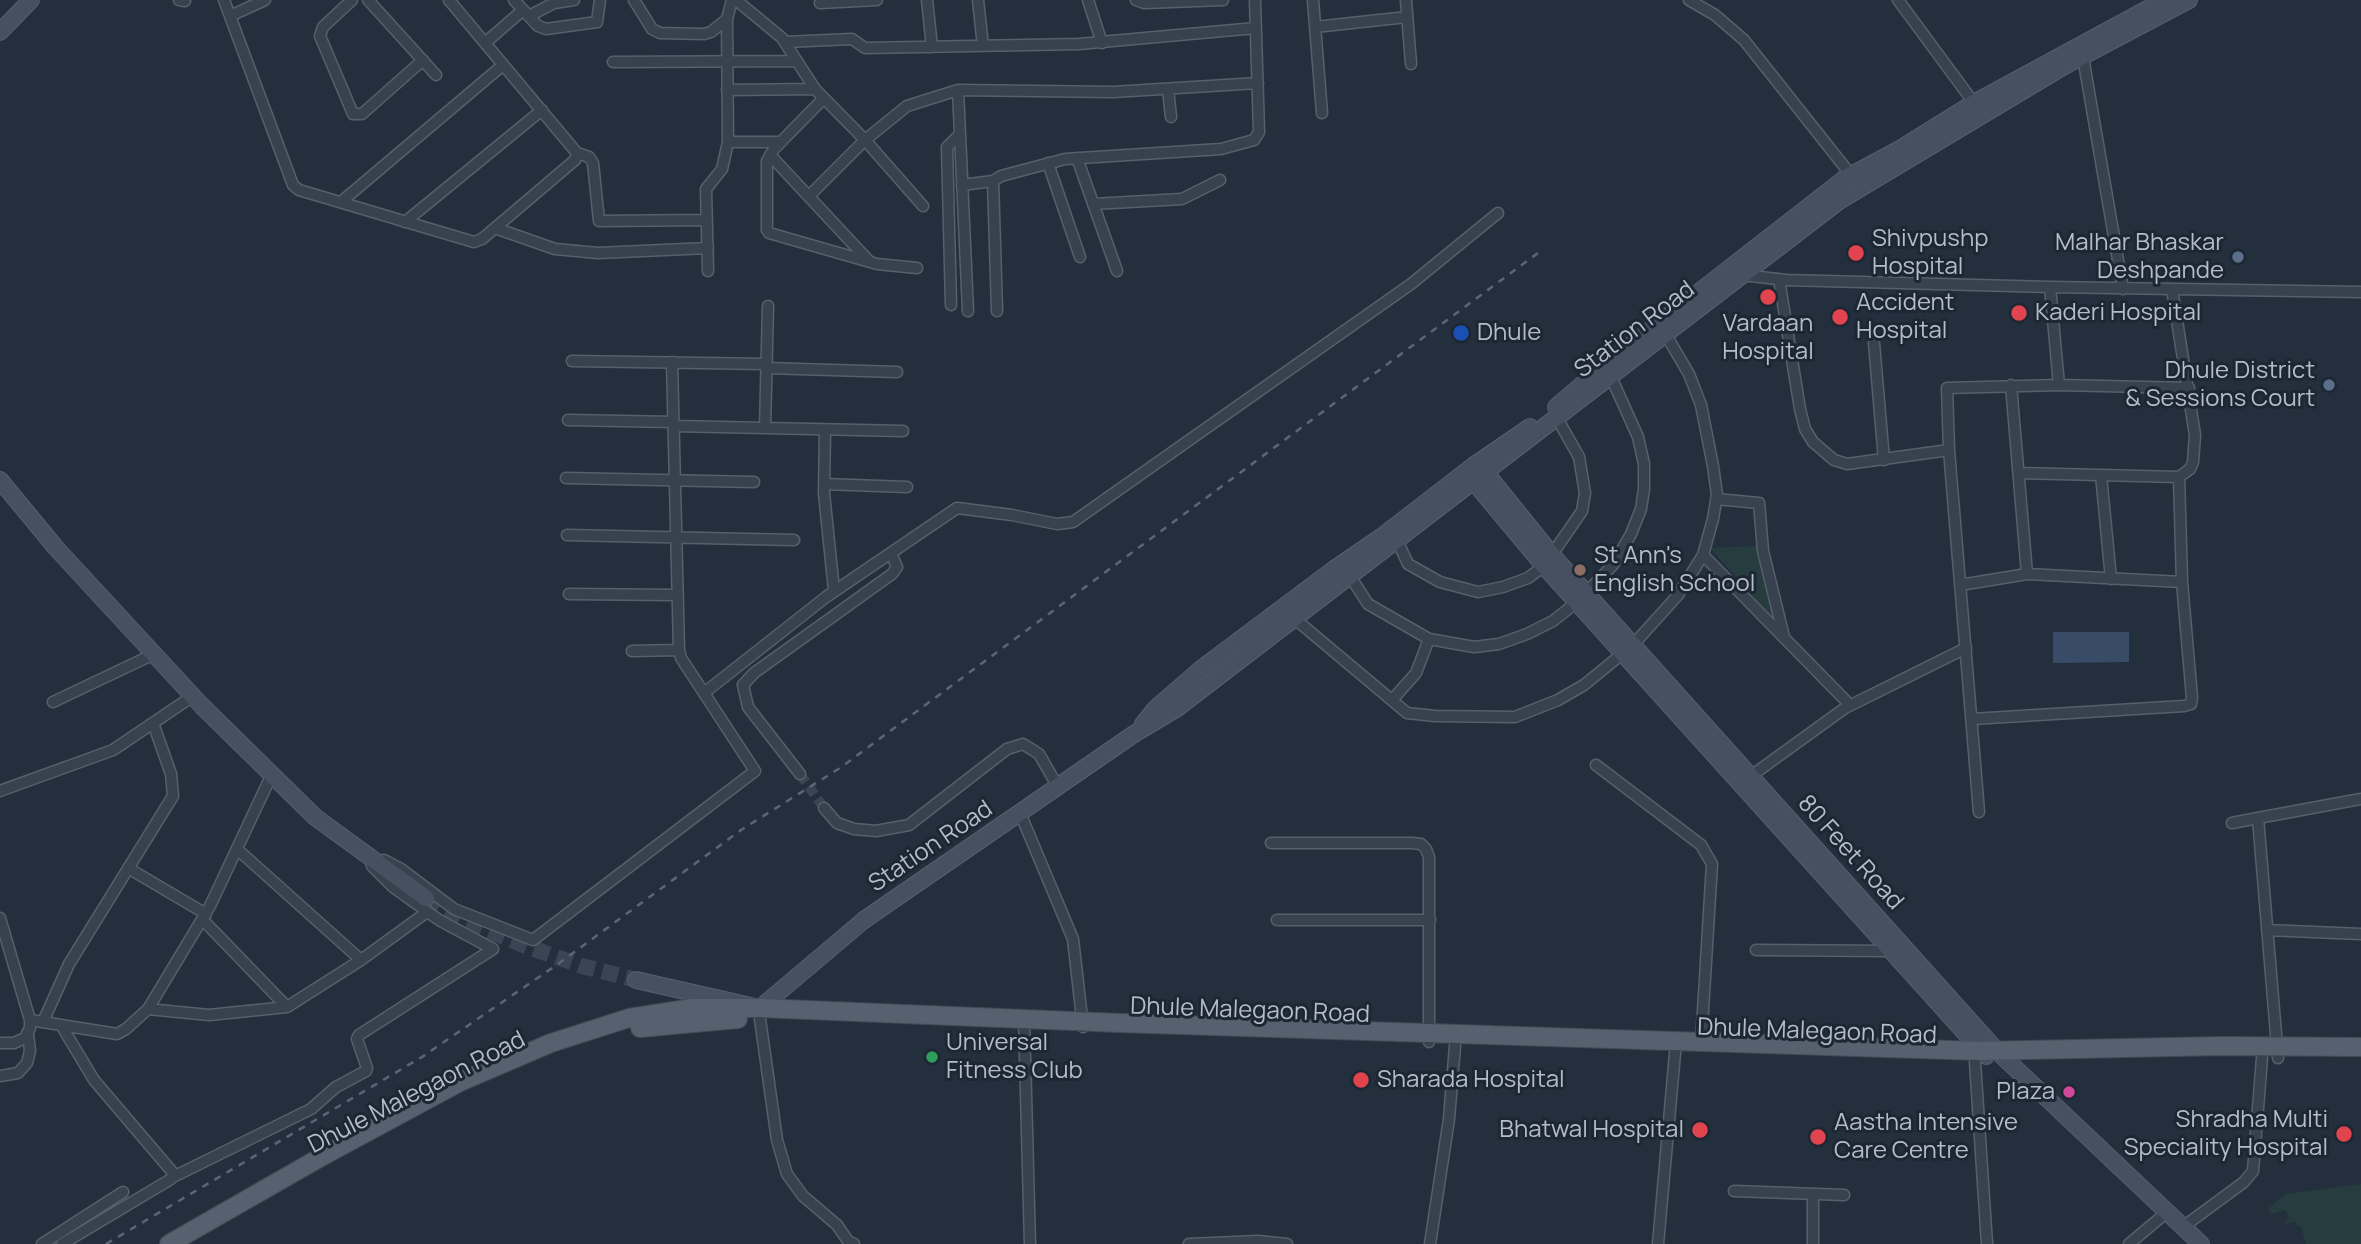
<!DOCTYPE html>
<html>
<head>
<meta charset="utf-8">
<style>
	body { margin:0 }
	canvas { display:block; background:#242f3e }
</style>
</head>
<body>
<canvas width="2361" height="1244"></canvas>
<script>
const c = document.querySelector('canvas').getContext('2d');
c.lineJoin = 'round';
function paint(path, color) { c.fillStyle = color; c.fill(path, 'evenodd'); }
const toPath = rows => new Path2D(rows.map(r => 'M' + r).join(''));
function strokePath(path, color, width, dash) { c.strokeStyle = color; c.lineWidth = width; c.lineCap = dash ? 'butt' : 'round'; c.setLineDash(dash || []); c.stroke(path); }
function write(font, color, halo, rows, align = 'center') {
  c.font = font + ' Manrope,sans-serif'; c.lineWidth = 6; c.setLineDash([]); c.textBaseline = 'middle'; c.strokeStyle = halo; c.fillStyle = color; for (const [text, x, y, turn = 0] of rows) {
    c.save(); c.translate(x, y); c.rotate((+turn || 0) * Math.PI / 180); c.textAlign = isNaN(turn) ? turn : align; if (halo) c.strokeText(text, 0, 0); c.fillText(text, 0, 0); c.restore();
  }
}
const green = toPath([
	[1758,546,1775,621,1710,548],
	[2361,1184,2361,1244,2306,1244,2301,1226,2297,1226,2296,1221,2285,1224,2285,1221,2289,1220,2286,1210,2271,1214,2269,1208,2286,1194]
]);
const water = toPath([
	[2053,632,2129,632,2129,662,2053,663]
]);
const streetTunnel = toPath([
	[800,774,824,808]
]);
const secondaryTunnel = toPath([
	[426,898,452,916,526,946,582,966,636,980]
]);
const street = toPath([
	[179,0,185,1],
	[224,0,293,185,299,190,474,242,482,239,575,160,577,153,449,0],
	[352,0,323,27,320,36,353,114,362,114,423,60],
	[368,0,436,75],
	[514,0,538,26,546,29,597,22,600,0],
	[634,0,652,29,660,33,704,34,711,32,727,19],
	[736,0,782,38,815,89,865,140,923,206],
	[927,0,932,47],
	[978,0,983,46],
	[1088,0,1102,43],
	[1136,0,1144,3,1223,0],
	[1313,0,1322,113],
	[1406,0,1411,64],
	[1689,0,1715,15,1744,40,1851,175],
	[1898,0,1974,103],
	[820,3,877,0],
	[230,16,265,0],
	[529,16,554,3,574,0],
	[1315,27,1407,17],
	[785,42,852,39,865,48,1079,44,1256,28],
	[485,43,523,10],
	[2083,57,2123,289],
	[613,62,797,61],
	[1168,89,1171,117],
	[727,90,815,89],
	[958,90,968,311],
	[824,98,774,149,767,161,767,230,769,233,877,264,917,268],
	[728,142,780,142],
	[577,153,589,157,593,163,599,221,707,220],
	[770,155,868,260],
	[1077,158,1117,271],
	[1048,163,1080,257],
	[993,181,997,311],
	[962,185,993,181,1001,176,1065,159,1221,149,1254,140,1259,132,1255,0],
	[809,196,865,140,907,106,958,90,1113,92,1258,83],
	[341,202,503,65],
	[1093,204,1182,199,1220,180],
	[405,222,542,110],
	[495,228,555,249,598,253,708,248],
	[708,271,706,189,722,169,728,142,727,19,732,0],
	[1742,275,1786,280,2050,287,2361,292],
	[1779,279,1800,409,1805,429,1813,442,1834,460,1847,464,1949,450],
	[2050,287,2059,385],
	[951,305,947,147,960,134],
	[1874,343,1884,460],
	[572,361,766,364],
	[766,368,897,372],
	[2011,385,2027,574],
	[568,420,674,422],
	[674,426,903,431],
	[765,428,768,306],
	[825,430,824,493,834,591],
	[2019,473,2179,477,2190,469,2193,462,2195,435,2172,289],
	[2101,475,2111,579],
	[566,478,754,482],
	[824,484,907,487],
	[1716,499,1759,503,1763,551,1784,637],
	[567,535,794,540],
	[1397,540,1408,564,1440,582,1478,592,1503,587,1528,578,1544,566,1582,511,1585,493,1579,457,1557,418],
	[1703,555,1850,705],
	[1350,576,1368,604,1429,639,1474,647,1499,644,1527,634,1553,621,1577,602,1613,565,1631,534,1641,509,1644,489,1644,464,1638,437,1611,377],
	[1960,585,2027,574,2182,582],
	[569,594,677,595],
	[1295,619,1407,713,1435,716,1515,717,1558,700,1584,685,1633,645,1678,595,1703,555,1713,519,1717,495,1713,466,1701,405,1689,374,1666,335],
	[632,651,679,650],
	[704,693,826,597,957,508,1012,515,1057,524,1073,522,1411,284,1498,213],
	[1392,700,1416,673,1429,639],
	[53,702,154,654],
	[1972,719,2184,706,2191,704,2192,698,2182,582,2179,477],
	[1596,765,1701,845,1712,864,1701,1043],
	[800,774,748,707,743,685,754,673,892,574,897,567,891,553],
	[1751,776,1845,708,1966,648],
	[0,791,113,750,193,696],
	[824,808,837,823,854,829,876,831,909,825,1007,749,1023,744,1039,754,1058,787],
	[1979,812,1949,450,1947,388,2059,385,2189,388],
	[1020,813,1073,939,1083,1027],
	[2232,823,2258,818],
	[1271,843,1412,843,1421,844,1426,849,1429,857,1429,1042],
	[237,849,361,960],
	[384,860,401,869,454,909,533,940,755,771,681,658,679,650,672,362],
	[128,868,206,914],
	[0,918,30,1020,30,1028,25,1038,14,1043,0,1043],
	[203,920,287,1007],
	[1277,920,1430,920],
	[2267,930,2361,934],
	[1756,950,1891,951],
	[148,1009,210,906,272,774],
	[1024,1018,1030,1244],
	[760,1019,777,1140,787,1174,803,1196,837,1225,848,1241,854,1244],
	[30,1020,117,1034,126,1029,148,1009,209,1015,287,1007,361,960,427,912],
	[43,1022,69,964,173,796,171,774,153,723],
	[61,1025,94,1080,174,1174,171,1179,62,1244],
	[2278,1058,2258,818,2361,799],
	[1975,1062,1987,1244],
	[0,1076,18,1073,27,1063,30,1051,28,1034],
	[173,1177,311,1109,336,1087,366,1071,367,1068,357,1039,359,1035,493,949,439,920,393,887,372,866],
	[1734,1191,1844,1195],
	[2183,1227,2244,1182,2253,1171,2262,1058],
	[42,1244,123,1192],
	[1189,1244,1258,1241,1287,1244],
	[1430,1244,1449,1119,1456,1034],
	[1658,1244,1676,1042],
	[1813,1244,1813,1194],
	[2129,1244,2160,1218]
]);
const secondary = toPath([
	[0,32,31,0],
	[1556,407,1599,370,1844,179,1900,149,1974,103,2164,0],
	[1486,473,1552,555,1997,1051,2201,1244],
	[0,480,56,548,202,706,315,817,426,898],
	[1474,482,1544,566,1986,1056],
	[1143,724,1156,708,1201,669,1333,570,1381,537,1473,466,1530,427],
	[636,980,760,1008,864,920,1134,734,1176,709,1839,201,2066,65,2189,0]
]);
const primary = toPath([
	[640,1028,738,1019],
	[169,1244,321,1157,460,1082,551,1043,629,1018,693,1008,760,1008,1120,1023,1979,1051,2221,1046,2361,1047]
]);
const rail = toPath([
	[106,1244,422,1057,558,964,741,830,840,768,1542,250]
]);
const markers = [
	[1856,253,9,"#e0444e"],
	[2238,257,7,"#5c6f8a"],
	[1768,297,9,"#e0444e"],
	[2019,313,9,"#e0444e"],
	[1840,317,9,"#e0444e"],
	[1461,333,9,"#1a4fb4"],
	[2329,385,7,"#5c6f8a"],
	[1580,570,7,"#8d6e63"],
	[932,1057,7,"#2e9e5b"],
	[1361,1080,9,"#e0444e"],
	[2069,1092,7,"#d1479c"],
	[1700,1130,9,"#e0444e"],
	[2344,1134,9,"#e0444e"],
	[1818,1137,9,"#e0444e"]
];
const poiNames = [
	["Shivpushp",1872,239],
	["Hospital",1872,267],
	["Malhar Bhaskar",2224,243,"right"],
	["Deshpande",2224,271,"right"],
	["Accident",1856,303],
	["Hospital",1856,331],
	["Kaderi Hospital",2035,313],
	["Vardaan",1768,324,"center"],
	["Hospital",1768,352,"center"],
	["Dhule",1477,333],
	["Dhule District",2315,371,"right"],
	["& Sessions Court",2315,399,"right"],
	["St Ann's",1594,556],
	["English School",1594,584],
	["Universal",946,1043],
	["Fitness Club",946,1071],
	["Sharada Hospital",1377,1080],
	["Plaza",2055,1092,"right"],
	["Shradha Multi",2328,1120,"right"],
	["Speciality Hospital",2328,1148,"right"],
	["Aastha Intensive",1834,1123],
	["Care Centre",1834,1151],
	["Bhatwal Hospital",1684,1130,"right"]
];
const streetNames = [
	["Station Road",1635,330,-37],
	["Station Road",931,847,-34],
	["80 Feet Road",1850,853,48],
	["Dhule Malegaon Road",1250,1011,2],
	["Dhule Malegaon Road",1817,1032,2],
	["Dhule Malegaon Road",417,1093,-27]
];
paint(green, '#263c3f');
paint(water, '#394c67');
strokePath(streetTunnel, '#3a4453', 10, [10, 5]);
strokePath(secondaryTunnel, '#3a4453', 16, [16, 8]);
strokePath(street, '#565f6c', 13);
strokePath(secondary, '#565f6c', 18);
strokePath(primary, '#414a57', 20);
strokePath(street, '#38414e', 10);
strokePath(secondary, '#465061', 16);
strokePath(primary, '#56606e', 18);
strokePath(rail, '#5a6575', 2.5, [7, 7]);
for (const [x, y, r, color] of markers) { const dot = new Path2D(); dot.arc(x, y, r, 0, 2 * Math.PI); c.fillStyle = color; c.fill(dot); strokePath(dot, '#1d2633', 2.5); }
write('24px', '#b4bcc9', '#1d2633', poiNames, 'left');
write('24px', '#b4bcc9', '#1d2633', streetNames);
</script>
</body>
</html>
